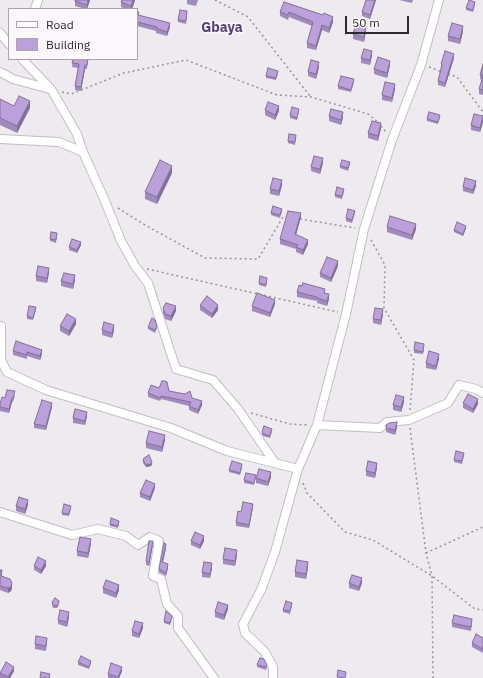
<!DOCTYPE html>
<html>
<head>
<meta charset="utf-8">
<style>
	body { margin:0 }
	#map { position:relative; width:483px; height:678px; overflow:hidden; background:#eeeaef; font-family:"IBM Plex Sans",sans-serif }
	canvas { display:block }
	.legend { position:absolute; left:8px; top:8px; width:130px; height:52px; box-sizing:border-box; background:#fbf7fd; border:1px solid #a8a5a9; margin:0; padding:5px 7px; list-style:none; font-size:12px; color:#2b2a2c }
	.legend li { display:flex; align-items:center; gap:8px; height:20px }
	.legend b { width:20px; border:1px solid #a8a5a9 }
	.scale { position:absolute; left:345px; top:16px; width:64px; height:18px; box-sizing:border-box; border:2px solid #2b2a2c; border-top:0; padding-left:5px; font-size:12px; line-height:14px; white-space:nowrap; color:#2b2a2c; -webkit-text-stroke:3px #fbf7fd; paint-order:stroke }
</style>
</head>
<body>
<div id="map">
<canvas width="483" height="678"></canvas>
<ul class="legend">
<li><b style="height:5px;background:#fff"></b>Road</li>
<li><b style="height:11px;background:#bba0db"></b>Building</li>
</ul>
<div class="scale">50 m</div>
</div>
<script>
const c = document.querySelector('canvas').getContext('2d');
c.lineJoin = 'round';
const toPath = rows => new Path2D(rows.map(r => 'M' + r).join(''));
function strokePath(path, color, width, dash) { c.strokeStyle = color; c.lineWidth = width; c.lineCap = dash ? 'butt' : 'round'; c.setLineDash(dash || []); c.stroke(path); }
function paint(path, color) { c.fillStyle = color; c.fill(path, 'evenodd'); }
function write(font, color, halo, rows, align = 'center') {
  c.font = font + ' "IBM Plex Sans",sans-serif'; c.lineWidth = 3; c.setLineDash([]); c.textBaseline = 'middle'; c.strokeStyle = halo; c.fillStyle = color; for (const [text, x, y, turn = 0] of rows) {
    c.save(); c.translate(x, y); c.rotate((+turn || 0) * Math.PI / 180); c.textAlign = isNaN(turn) ? turn : align; if (halo) c.strokeText(text, 0, 0); c.fillText(text, 0, 0); c.restore();
  }
}
const path = toPath([
	[215,0,248,17,310,96],
	[429,67,442,72],
	[448,74,457,77,483,112],
	[62,92,71,94,124,73,186,60,277,95,311,97,368,114,379,123],
	[381,126,386,132],
	[118,208,145,225,205,258,258,259,283,217,288,217],
	[300,219,355,228],
	[371,240,385,265,384,308,414,360,410,410],
	[147,269,338,312],
	[251,413,290,424,307,425],
	[410,428,426,553,432,576,433,678],
	[303,483,307,493,345,532,373,540,432,576,475,609,483,610],
	[426,553,483,527]
]);
const street = toPath([
	[35,9,38,0],
	[0,33,9,44],
	[22,59,51,89,77,134,83,152,105,201,121,241,135,266,148,283,176,369,213,380,238,409,275,463],
	[0,72,13,79,50,89],
	[0,139,59,142,83,152],
	[0,326,1,326,1,360,7,372,46,390,171,428,227,451,298,469],
	[317,425,380,428,387,422,409,420,448,403,459,385,476,389,483,393],
	[0,512,72,535,98,529,126,536,138,545,150,537,159,541,153,576,161,579,167,604,178,616,178,628,214,678],
	[273,678,273,667,265,652,245,633,243,624,261,590,275,552,298,469,317,425,346,314,364,229,392,140,421,65,439,0]
]);
const wall = toPath([
	[90,0,87,9,85,9,75,6,75,1],
	[122,0,135,0,132,9,126,9,121,7,121,2],
	[187,0,198,0,196,6,187,4],
	[376,0,370,19,362,16,362,12],
	[399,0,413,0,412,3],
	[284,2,333,22,329,33,322,30,316,50,307,48,307,43,312,26,289,17,288,20,280,16,280,12],
	[475,5,473,12,466,10,466,8],
	[137,12,139,15,170,27,167,36,156,33,156,31,137,26],
	[187,14,186,24,178,22,178,20],
	[366,31,364,42,353,39,353,34],
	[463,31,460,44,448,41,448,36],
	[372,55,370,65,361,63,361,58],
	[454,58,445,87,438,85,438,81,441,68,441,64],
	[73,59,88,59,87,69,85,69,81,91,75,90,75,86,78,68,72,67],
	[483,64,483,95,479,94,479,89,482,80,480,79,480,75],
	[390,65,387,78,374,74,374,69],
	[319,67,316,79,308,76,308,72],
	[278,73,276,80,266,78,266,76],
	[354,82,351,92,338,89,338,86],
	[395,89,392,102,382,100,382,95],
	[0,99,14,106,30,108,17,133,0,125],
	[265,110,279,111,275,120,265,115],
	[299,111,297,120,290,118,290,115],
	[329,116,343,117,341,125,329,121],
	[483,116,483,122,480,132,471,130,471,125],
	[440,117,438,124,427,121,427,119],
	[381,128,378,141,368,138,368,133],
	[296,137,295,145,288,143,288,141],
	[323,163,320,174,311,171,311,167],
	[350,164,348,171,340,168,340,166],
	[172,173,157,204,145,199,145,192],
	[282,185,279,196,270,194,270,189],
	[476,186,473,194,463,191,463,187],
	[344,191,342,199,335,197,335,195],
	[282,211,280,218,271,215,271,213],
	[355,213,352,223,346,221,346,218],
	[301,217,296,235,308,244,303,255,296,252,296,249,280,244,280,239],
	[387,227,416,229,412,240,387,232],
	[466,228,463,236,454,232,454,230],
	[57,235,56,243,50,241,50,239],
	[81,245,77,253,69,250,69,247],
	[338,266,331,282,320,277,320,273],
	[49,273,47,283,36,281,36,276],
	[75,280,73,289,61,286,61,281],
	[267,280,266,287,259,285,259,283],
	[297,292,325,293,329,299,327,306,317,303,317,301,297,297],
	[275,304,270,317,252,311,252,306],
	[200,305,218,310,212,318,200,310],
	[163,308,176,311,171,321,165,319,163,313],
	[36,310,33,320,27,319,27,316],
	[383,314,381,325,373,323,373,319],
	[76,324,69,336,60,331,60,326],
	[148,327,157,328,155,333,148,329],
	[102,330,114,330,112,338,102,335],
	[424,346,423,354,414,353,414,350],
	[42,350,42,354,40,360,27,356,27,359,13,355,13,351],
	[439,359,436,370,426,368,426,363],
	[169,391,192,398,202,405,198,414,189,410,189,406,161,399,160,401,148,397,148,393],
	[15,395,13,402,12,402,9,413,0,411,0,404,5,398],
	[404,402,401,412,393,410,393,405],
	[463,403,478,404,473,413,463,408],
	[52,407,46,430,34,428,34,424],
	[87,416,85,425,73,423,73,418],
	[397,427,395,435,386,432,386,428],
	[272,431,270,438,263,436,262,434,262,432],
	[165,440,162,452,146,448,146,443],
	[464,455,462,464,454,462,454,460],
	[143,460,152,464,151,466,146,467,143,463],
	[242,467,240,475,229,472,229,470],
	[377,467,375,478,366,476,366,471],
	[256,477,254,485,244,483,244,480],
	[271,477,268,486,256,483,256,478],
	[155,488,150,501,140,497,140,493],
	[28,505,25,514,16,511,16,506],
	[253,507,249,528,236,526,236,522],
	[71,508,69,516,62,515,62,513],
	[119,523,118,528,110,526,110,524],
	[191,541,204,541,200,549,191,545],
	[91,544,88,558,77,556,77,551],
	[153,544,149,566,146,565,146,561],
	[166,548,163,562,168,567,166,576,159,572,159,569],
	[237,555,235,566,223,564,223,559],
	[34,566,46,566,41,574,34,570],
	[308,567,306,579,295,577,295,572],
	[212,568,210,578,202,577,202,572],
	[0,570,2,575,2,576,12,588,11,591,8,593,0,590],
	[349,583,362,583,359,591,349,588],
	[103,588,119,590,116,598,103,593],
	[52,602,59,605,57,608,53,608,52,604],
	[292,605,290,614,283,612,283,610],
	[228,609,224,620,215,617,215,612],
	[69,617,67,627,58,624,58,620],
	[172,618,170,625,164,623,164,621],
	[452,623,472,623,471,631,452,627],
	[143,628,139,638,132,636,132,631],
	[483,638,483,653,472,647,472,643],
	[47,643,46,651,35,649,35,644],
	[78,662,91,663,89,669,78,665],
	[257,665,267,667,266,670,257,667],
	[14,671,10,678,0,678,0,673],
	[122,671,119,678,108,678,108,674]
]);
const shadedWall = toPath([
	[88,0,90,0,87,9,87,5],
	[133,0,135,0,132,9,131,9,131,6],
	[375,0,376,0,370,19,370,15],
	[333,17,333,22,329,33,329,28],
	[170,23,170,27,167,36,167,32],
	[322,25,322,30,316,50,316,46],
	[366,26,366,31,364,42,364,37],
	[463,26,463,31,460,44,460,39],
	[372,51,372,55,370,65,370,60],
	[454,54,454,58,445,87,445,83],
	[390,61,390,65,387,78,387,73],
	[319,62,319,67,316,79,316,74],
	[85,65,85,69,81,91,81,87],
	[395,84,395,89,392,102,392,98],
	[30,101,30,108,17,133,17,126],
	[279,106,279,111,275,120,275,115],
	[343,112,343,117,341,125,341,120],
	[483,117,483,122,480,132,480,128],
	[381,123,381,128,378,141,378,136],
	[323,158,323,163,320,174,320,169],
	[172,166,172,173,157,204,157,197],
	[282,180,282,185,279,196,279,191],
	[476,181,476,186,473,194,473,190],
	[301,213,301,217,295,238,295,234],
	[416,224,416,229,412,240,412,235],
	[466,226,466,228,463,236,463,234],
	[308,240,308,244,303,255,303,250],
	[81,242,81,245,77,253,77,250],
	[338,261,338,266,331,282,331,278],
	[49,268,49,273,47,283,47,278],
	[75,275,75,280,73,289,73,284],
	[329,294,329,299,327,306,327,301],
	[275,300,275,304,270,317,270,313],
	[218,305,218,310,212,318,212,314],
	[176,306,176,311,171,321,171,316],
	[383,309,383,314,381,325,381,320],
	[76,319,76,324,69,336,69,331],
	[114,325,114,330,112,338,112,333],
	[42,350,42,354,40,360,40,356],
	[439,354,439,359,436,370,436,366],
	[404,397,404,402,401,412,401,407],
	[12,398,12,402,9,413,9,409],
	[478,399,478,404,473,413,473,409],
	[202,401,202,405,198,414,198,410],
	[52,403,52,407,46,430,46,426],
	[87,412,87,416,85,425,85,421],
	[397,422,397,427,395,435,395,430],
	[165,435,165,440,162,452,162,447],
	[152,462,152,464,151,466,146,467,146,465],
	[377,463,377,467,375,478,375,473],
	[271,472,271,477,268,486,268,482],
	[155,484,155,488,150,501,150,497],
	[28,500,28,505,25,514,25,509],
	[253,504,253,507,249,528,249,525],
	[204,536,204,541,200,549,200,545],
	[91,539,91,544,88,558,88,553],
	[153,541,153,544,149,566,149,562],
	[166,544,166,548,162,566,162,562],
	[237,550,237,555,235,566,235,561],
	[46,561,46,566,41,574,41,570],
	[308,562,308,567,306,579,306,574],
	[212,563,212,568,210,578,210,574],
	[168,564,168,567,166,576,166,573],
	[362,578,362,583,359,591,359,587],
	[12,583,12,588,11,591,8,593,8,588],
	[119,585,119,590,116,598,116,593],
	[228,605,228,609,224,620,224,615],
	[69,612,69,617,67,627,67,622],
	[143,623,143,628,139,638,139,634],
	[14,667,14,671,10,678,8,678],
	[122,667,122,671,119,678,118,678]
]);
const building = toPath([
	[75,0,88,0,87,5,75,1,75,0],
	[122,0,133,0,131,6,121,2,122,0],
	[366,0,375,0,370,15,362,12,366,0],
	[469,0,475,2,473,10,466,8,469,0],
	[284,2,323,15,324,13,333,17,329,28,322,25,316,46,307,43,313,22,289,12,288,15,280,12,284,2],
	[180,10,187,11,186,21,178,20,180,10],
	[137,12,139,12,138,15,170,23,167,32,156,28,157,27,137,22,137,12],
	[356,23,366,26,364,37,353,34,356,23],
	[452,23,463,26,460,39,448,36,452,23],
	[364,49,372,51,370,60,361,58,364,49],
	[445,51,454,54,445,83,438,81,442,65,441,64,445,51],
	[378,57,390,61,387,73,374,69,378,57],
	[73,59,88,59,87,65,85,65,81,87,75,86,79,64,72,63,73,59],
	[311,60,319,62,316,74,308,72,311,60],
	[483,64,483,75,480,75,483,64],
	[268,68,278,71,276,78,266,76,268,68],
	[341,76,354,79,351,90,338,86,341,76],
	[483,76,483,90,479,89,483,76],
	[385,82,395,84,392,98,382,95,385,82],
	[19,96,30,101,17,126,0,118,0,99,14,106,19,96],
	[268,102,279,106,275,115,265,110,268,102],
	[292,107,299,109,297,118,290,115,292,107],
	[331,109,343,112,341,120,329,116,331,109],
	[429,112,440,115,438,122,427,119,429,112],
	[474,114,483,116,480,128,471,125,474,114],
	[372,121,381,123,378,136,368,133,372,121],
	[289,134,296,135,295,142,288,141,289,134],
	[314,156,323,158,320,169,311,167,314,156],
	[160,160,172,166,157,197,145,192,160,160],
	[342,160,350,162,348,168,340,166,342,160],
	[273,178,282,180,279,191,270,189,273,178],
	[465,178,476,181,473,190,463,187,465,178],
	[337,187,344,189,342,196,335,195,337,187],
	[273,206,282,209,280,215,271,213,273,206],
	[348,209,355,211,352,220,346,218,348,209],
	[288,211,301,213,295,234,308,240,303,250,296,247,298,245,280,239,288,211],
	[390,216,416,224,412,235,387,227,390,216],
	[457,222,466,226,463,234,454,230,457,222],
	[51,232,57,233,56,240,50,239,51,232],
	[72,239,81,242,77,250,69,247,72,239],
	[327,257,338,261,331,278,320,273,327,257],
	[38,266,49,268,47,278,36,276,38,266],
	[64,273,75,275,73,284,61,281,64,273],
	[260,276,267,278,266,285,259,283,260,276],
	[303,283,325,289,324,293,329,294,327,301,317,298,317,297,297,292,299,285,302,286,303,283],
	[257,293,275,300,270,313,252,306,257,293],
	[207,296,218,305,212,314,200,305,207,296],
	[166,303,176,306,171,316,165,314,163,308,166,303],
	[29,306,36,307,33,318,27,316,29,306],
	[375,308,383,309,381,320,373,319,375,308],
	[67,314,76,319,69,331,60,326,67,314],
	[152,318,155,320,157,326,155,330,148,327,152,318],
	[104,322,114,325,112,333,102,330,104,322],
	[16,341,42,350,40,356,27,352,27,355,13,351,16,341],
	[415,342,424,344,423,352,414,350,415,342],
	[429,351,439,354,436,366,426,363,429,351],
	[162,381,165,381,167,382,169,391,185,394,190,391,192,398,202,401,198,410,189,406,191,402,161,396,160,398,148,393,151,385,159,388,162,381],
	[7,390,15,391,13,398,12,398,9,409,0,407,0,404,2,397,5,398,7,390],
	[468,394,478,399,473,409,463,403,468,394],
	[396,395,404,397,401,407,393,405,396,395],
	[42,400,52,403,46,426,34,424,42,400],
	[75,409,87,412,85,421,73,418,75,409],
	[397,422,395,430,386,428,386,425,389,423,397,422],
	[264,426,272,429,270,436,263,434,262,432,264,426],
	[149,431,165,435,162,447,146,443,149,431],
	[456,451,464,453,462,461,454,460,456,451],
	[149,455,152,462,151,464,146,465,143,460,144,458,149,455],
	[232,461,242,464,240,473,229,470,232,461],
	[368,461,377,463,375,473,366,471,368,461],
	[259,469,271,472,268,482,256,478,259,469],
	[246,473,256,475,254,483,244,480,246,473],
	[146,480,155,484,150,497,140,493,146,480],
	[19,497,28,500,25,509,16,506,19,497],
	[243,502,253,504,249,525,236,522,238,511,241,512,243,502],
	[64,504,71,506,69,514,62,513,64,504],
	[111,518,119,521,118,526,110,524,111,518],
	[195,532,204,536,200,545,191,541,195,532],
	[80,537,91,539,88,553,77,551,80,537],
	[149,541,153,541,149,562,146,561,149,541],
	[164,543,166,544,162,562,168,564,166,573,159,569,164,543],
	[225,548,237,550,235,561,223,559,225,548],
	[38,557,46,561,41,570,34,566,38,557],
	[297,560,308,562,306,574,295,572,297,560],
	[204,562,212,563,210,574,202,572,204,562],
	[0,570,2,570,1,576,10,579,12,583,11,587,8,588,0,586,0,570],
	[352,575,362,578,359,587,349,583,352,575],
	[106,580,119,585,116,593,103,588,106,580],
	[55,598,59,601,59,602,57,606,53,605,52,602,55,598],
	[286,601,292,603,290,611,283,610,286,601],
	[218,602,228,605,224,615,215,612,218,602],
	[60,610,69,612,67,622,58,620,60,610],
	[166,611,172,616,170,623,164,621,166,611],
	[454,615,472,619,471,627,452,623,454,615],
	[135,621,143,623,139,634,132,631,135,621],
	[476,634,483,638,483,649,472,643,476,634],
	[36,636,47,638,46,646,35,644,36,636],
	[81,656,91,661,89,667,78,662,81,656],
	[260,658,264,659,267,665,266,667,257,665,260,658],
	[6,662,14,667,8,677,0,673,6,662],
	[111,663,122,667,118,677,108,674,111,663],
	[338,670,346,672,345,678,337,677,338,670],
	[41,672,50,674,49,678,40,678,41,672]
]);
const neighbourhoodNames = [
	["Gbaya",222,28]
];
strokePath(street, '#c2bec3', 10);
strokePath(path, '#979498', 1.5, [2, 3]);
strokePath(street, '#fff', 8);
paint(wall, '#a18abc');
paint(shadedWall, '#837099');
paint(building, '#bba0db');
strokePath(building, '#837099', 1);
write('bold 14px', '#57407d', '#fbf7fd', neighbourhoodNames);
</script>
</body>
</html>
